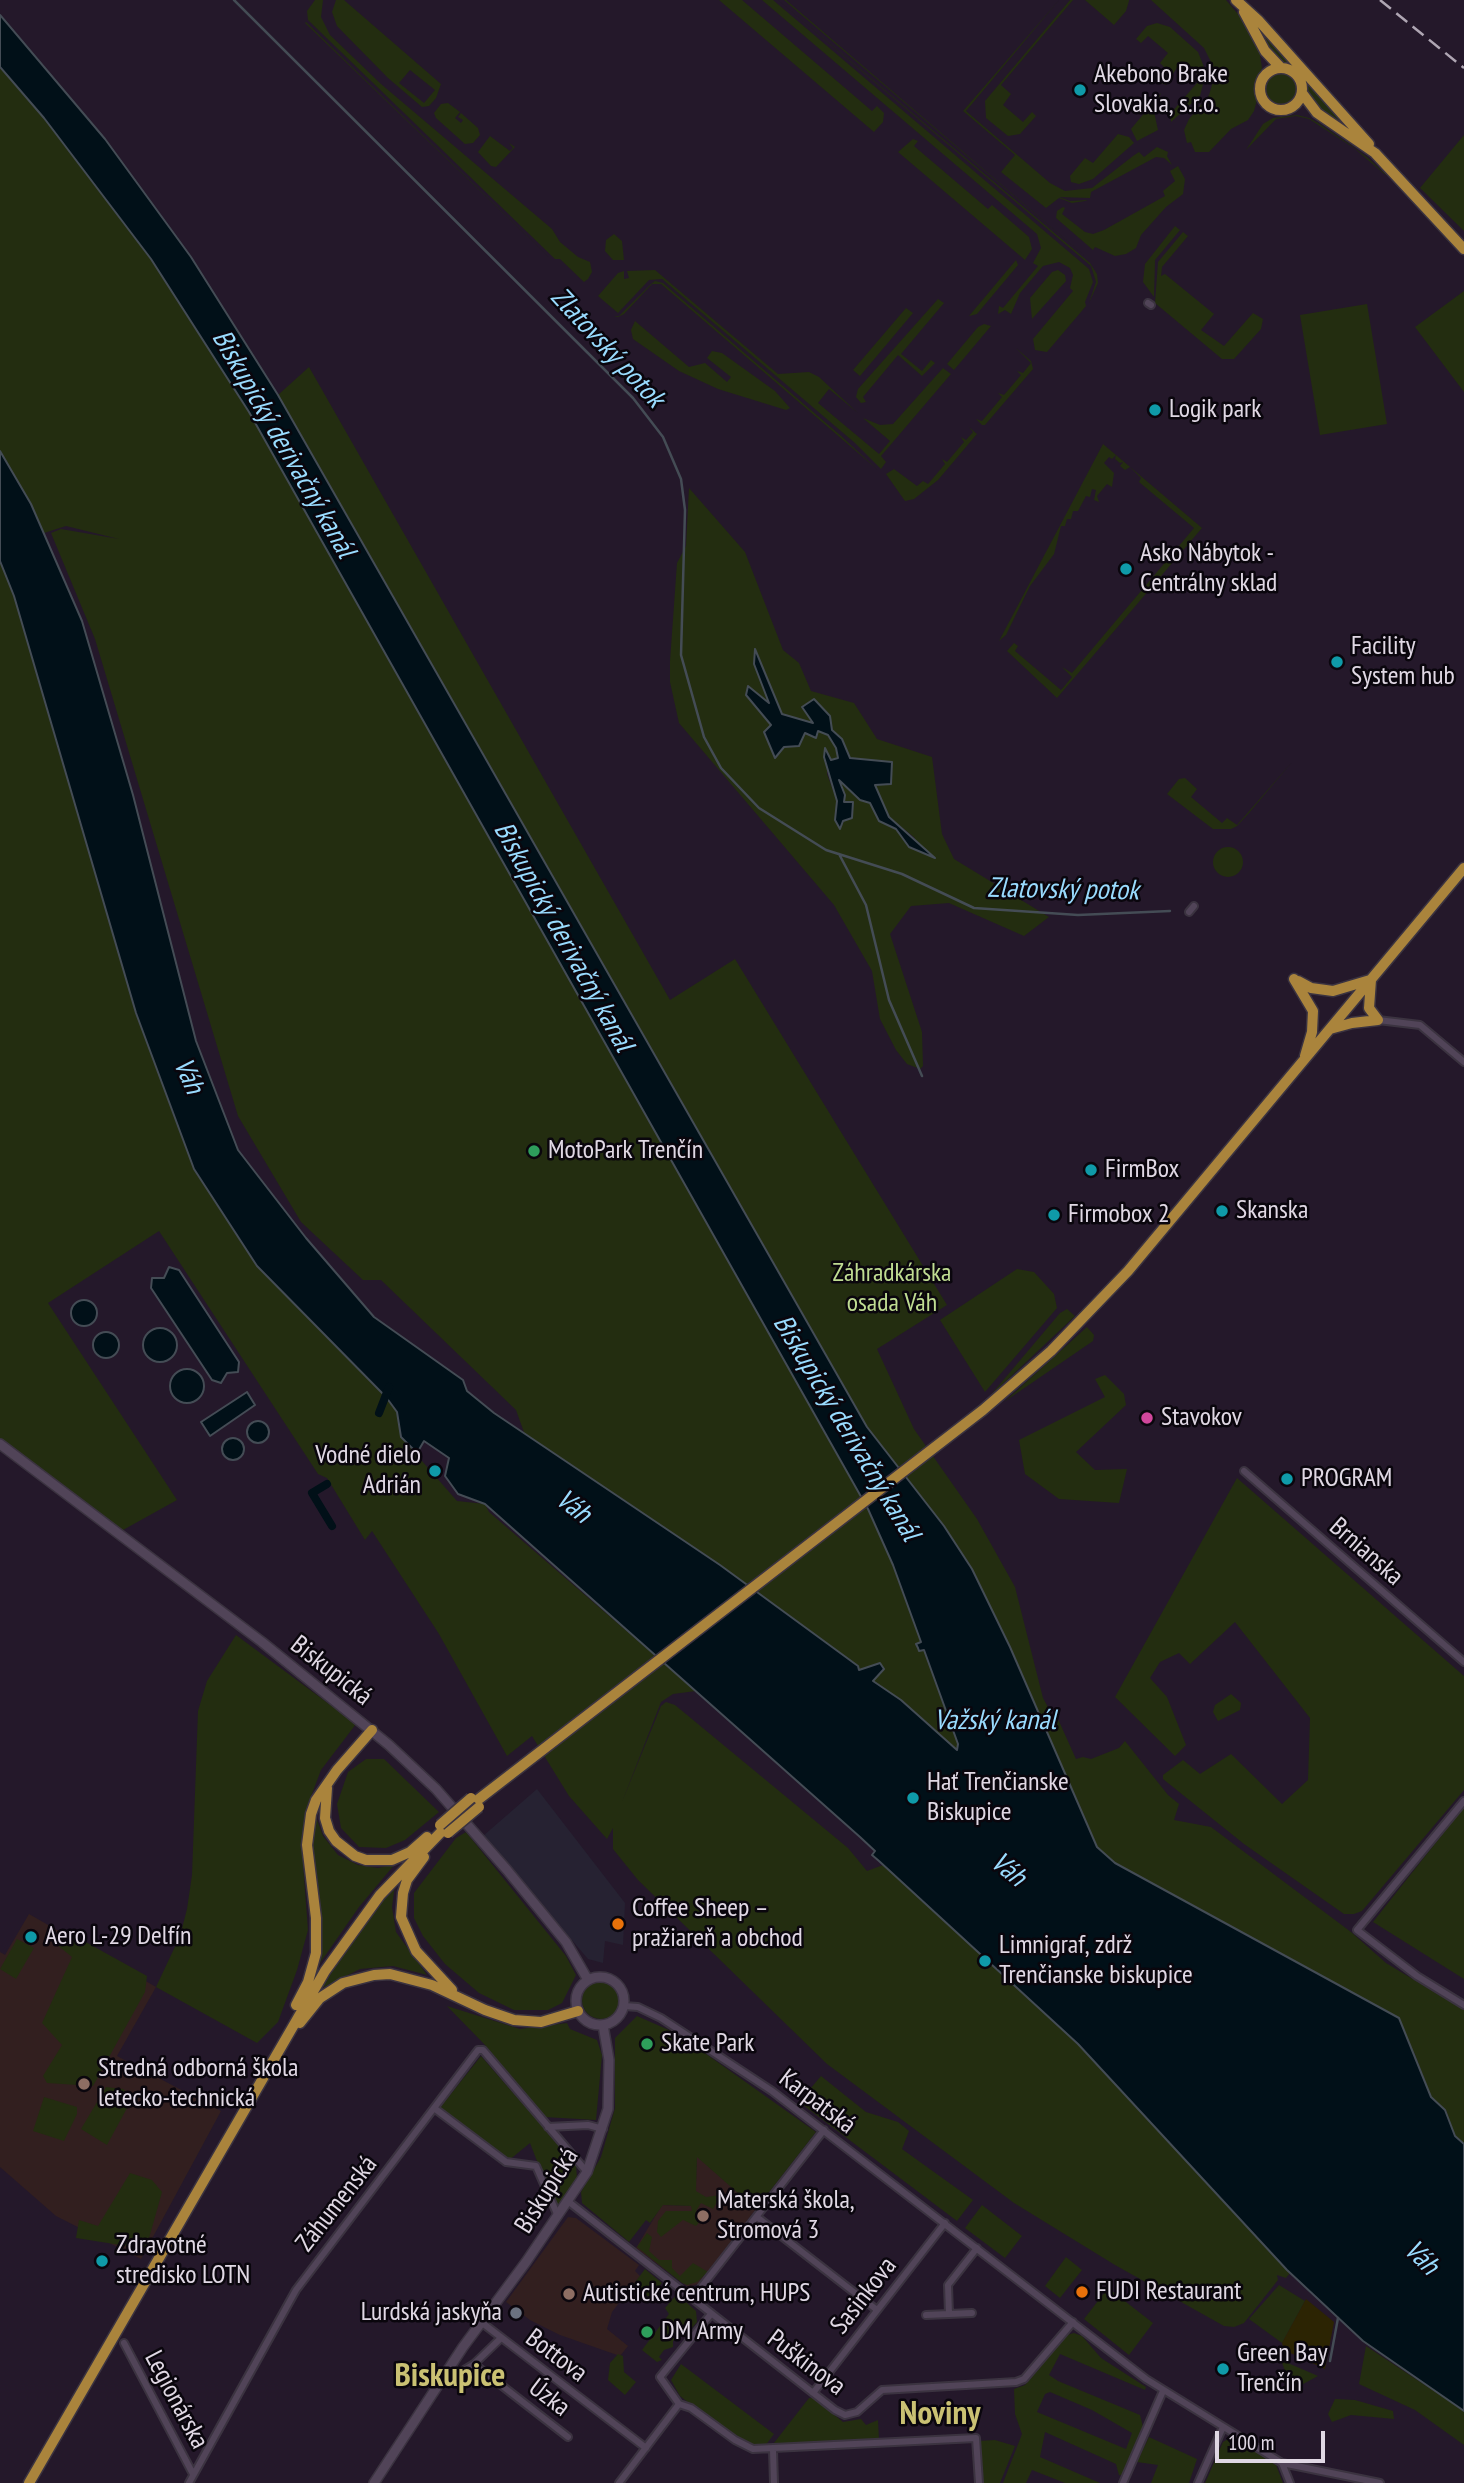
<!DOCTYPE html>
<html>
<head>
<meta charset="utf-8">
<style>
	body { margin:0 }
	#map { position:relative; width:1464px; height:2483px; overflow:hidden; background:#24182a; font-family:"PT Sans Narrow",sans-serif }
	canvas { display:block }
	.scale { position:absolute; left:1215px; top:2431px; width:110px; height:32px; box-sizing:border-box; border:4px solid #e0d8e4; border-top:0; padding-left:9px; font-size:21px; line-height:24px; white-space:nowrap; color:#e0d8e4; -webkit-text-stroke:5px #0a060d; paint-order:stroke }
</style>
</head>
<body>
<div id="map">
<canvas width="1464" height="2483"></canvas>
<div class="scale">100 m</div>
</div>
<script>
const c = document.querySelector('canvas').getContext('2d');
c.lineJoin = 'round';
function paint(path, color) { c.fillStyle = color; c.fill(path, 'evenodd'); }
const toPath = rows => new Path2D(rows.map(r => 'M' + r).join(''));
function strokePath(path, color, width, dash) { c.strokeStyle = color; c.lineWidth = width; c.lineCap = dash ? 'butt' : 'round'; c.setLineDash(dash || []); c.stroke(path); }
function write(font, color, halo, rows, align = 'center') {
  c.font = font + ' "PT Sans Narrow",sans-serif'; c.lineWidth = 5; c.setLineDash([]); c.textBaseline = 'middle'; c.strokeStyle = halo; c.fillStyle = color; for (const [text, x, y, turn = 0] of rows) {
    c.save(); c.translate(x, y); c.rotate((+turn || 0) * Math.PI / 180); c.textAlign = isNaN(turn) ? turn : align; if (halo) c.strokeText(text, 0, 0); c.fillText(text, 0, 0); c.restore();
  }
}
const commercial = toPath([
	[537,1789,625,1903,623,1945,605,1941,603,1963,588,1959,483,1836]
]);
const education = toPath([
	[29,1914,156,1987,117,2056,221,2111,141,2259,56,2216,0,2167,0,1952,5,1955],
	[697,2156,756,2209,698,2284,688,2287,636,2248,662,2205,695,2206],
	[568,2217,576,2218,639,2265,635,2271,640,2276,612,2312,607,2329,628,2346,620,2356,560,2335,530,2320,506,2302]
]);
const green = toPath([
	[315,0,323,0,321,17,330,35,381,84,552,229,560,242,578,257,590,262,592,272,588,279,584,282,560,259,555,259,308,20,307,11],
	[336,0,344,0,441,84,436,98,429,106,422,107,388,78,337,26,332,12],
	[410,70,435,90,424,103,399,83],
	[719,0,742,0,872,111,877,106,884,113,883,122,874,132],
	[762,0,773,0,1089,269,1093,282,1085,302,1086,306,1047,352,1035,350,1033,339,1073,291,1070,288,1073,275,1070,268,1059,262,1043,266,1020,293,1011,314,1005,310,998,314,999,306,1003,308,1038,266,1033,263,1041,248,1037,234],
	[778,0,1090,263,1097,274,1098,283,1089,303,1096,282,1091,266],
	[784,0,786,0,1086,257],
	[1059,0,966,111,1050,183,1065,191,1092,188,1133,156,1139,152,1144,157,1157,147,1168,152,1167,156,1172,165,1164,158,1156,157,1091,192,1090,198,1059,197,1070,201,1088,200,1085,201,1072,203,1059,198,1046,208,1001,172,1015,155,963,111],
	[1070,0,1073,0,1001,85,1011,94,1003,105,1023,122,1032,112,1036,116,1020,134,1008,136,986,118,985,101],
	[1085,0,1129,0,1129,1,1126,11,1114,25],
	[1151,0,1226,0,1243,20,1259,49,1262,68,1256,86,1257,100,1254,111,1248,120,1231,129,1209,152,1195,152,1191,142,1187,143,1184,130,1189,119,1209,95,1214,78,1212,64,1204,48],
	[306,22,350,65,553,261,305,23],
	[1157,23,1170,27,1198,52,1206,72,1200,96,1171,122,1170,114,1197,83,1199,76,1192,68,1178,66,1166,85,1161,83,1170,73,1160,63,1168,53,1148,36,1141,43,1136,39,1147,26],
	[1260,29,1353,131,1321,110,1306,94,1305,83,1298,72,1282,64,1269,50],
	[0,68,44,118,151,259,249,412,868,1509,893,1565,921,1642,917,1644,918,1648,919,1651,924,1650,958,1744,957,1751,901,1700,872,1680,879,1672,875,1665,859,1671,525,1435,516,1410,381,1280,363,1280,301,1222,238,1116,95,639,51,533,61,529,119,539,66,526,44,533,31,504,0,451],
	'1266 89a15 15 0 1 1 30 0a15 15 0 1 1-30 0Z',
	[1161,93,1154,112,1158,130,1137,141,1131,129],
	[441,104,448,103,460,112,455,118,461,123,463,120,458,117,461,113,478,128,480,135,473,143,465,144,436,118,434,113],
	[1297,115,1309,118,1318,123,1349,144,1368,158,1383,172,1388,173,1464,258,1388,176,1383,173,1354,148,1309,119,1296,116,1276,119,1246,150,1263,124,1273,118],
	[1118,134,1129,137,1134,143,1093,179,1079,184,1071,182,1070,176,1085,158,1093,163],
	[1464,135,1464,231,1420,188],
	[490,136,510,151,513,148,509,143,515,147,496,167,491,166,478,152],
	[913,139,918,141,914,146,988,209,992,205,1029,237,1032,249,1025,260,898,152],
	[1178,166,1185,179,1183,194,1166,207,1141,235,1136,248,1126,254,1115,256,1095,247,1093,250,1056,218,1057,211,1063,207,1065,208,1062,214,1085,232,1093,234,1104,230,1165,196,1163,191,1175,181,1170,171],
	[1175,226,1180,230,1155,260,1154,297,1143,282,1145,264],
	[1183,232,1188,236,1162,267,1161,276,1165,274,1214,314,1201,330,1224,346,1253,313,1263,319,1261,329,1234,359,1222,359,1155,303,1158,262],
	[614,234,622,241,624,260,613,260,605,251,606,240],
	[1016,260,1018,265,977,314,969,316],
	[655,270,778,374,809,372,819,377,858,413,829,389,818,403,879,454,890,441,863,418,880,425,893,424,943,368,951,374,881,456,886,462,881,469,855,443,662,279,649,280,618,313,598,296,618,273,624,271,624,279,629,278,627,271],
	[1058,270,1065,275,1066,281,1032,319,1030,298,1052,272],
	[655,281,663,283,840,435,878,470,661,284,652,284,624,314,618,317,614,316,598,300,614,316,619,316,651,284],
	[1464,291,1464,392,1415,327],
	[938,299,944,303,901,354,922,371,931,360,935,363,922,376,898,355,863,397,866,402,861,403,856,397,858,389],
	[1367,304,1387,424,1320,435,1300,315],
	[906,308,913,313,860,376,853,370],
	[635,321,689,367,705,363,727,382,731,377,707,358,712,351,722,353,775,391,790,408,786,410,718,389,679,371,633,339,631,330],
	[984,324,991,326,954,370,947,364,978,327],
	[1016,348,1031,361,1033,369,985,425,982,425,976,419,982,421,1002,397,998,393,1004,395,1021,375,1017,371,1023,373,1031,363],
	[309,367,670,1000,735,959,947,1305,877,1349,914,1429,977,1519,1015,1587,1043,1698,1055,1720,1058,1719,1076,1759,1083,1757,1091,1759,1119,1748,1125,1741,1168,1795,1179,1804,1174,1820,1211,1827,1351,1932,1386,1963,1464,2010,1464,2144,1455,2136,1446,2110,1431,2097,1414,2052,1115,1863,1097,1847,1010,1647,972,1569,944,1526,867,1427,278,395],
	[969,427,977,434,938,480,914,499,905,501,886,474,894,469,917,486,923,481,928,484,945,464,942,459,947,462,964,442,961,437,966,440,973,432],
	[1103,444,1202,528,1057,698,1007,651,1014,643,1018,646,1015,651,1061,690,1072,677,1062,667,1072,673,1194,528,1139,482,1141,478,1130,467,1125,470,1120,466,1123,462,1120,463,1115,459,1116,455,1112,459,1109,457,1104,463,1114,473,1112,487,1107,484,1097,496,1099,502,1094,500,1096,490,1092,489,1090,497,1086,496,1078,511,1073,511,1071,519,1067,519,1065,526,1061,526,1054,554,1030,586,1006,635,999,641],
	[689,488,745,552,783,650,799,663,811,691,854,703,877,739,932,757,942,834,954,859,1049,917,1024,936,949,903,911,906,890,934,922,1032,923,1066,920,1069,907,1064,896,1050,880,1019,872,971,834,905,679,723,670,682,670,661,677,563,686,546],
	[755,651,782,714,814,724,830,716,832,730,842,739,850,758,892,762,874,785,889,817,915,838,909,847,896,829,879,821,870,803,860,800,838,778,844,802,852,802,841,828,835,820,837,801,827,774,827,754,831,760,838,759,836,748,828,735,818,730,805,733,784,747,776,758,772,725,746,695,749,687,770,705,754,665],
	[0,561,14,596,136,1013,194,1169,257,1266,386,1397,397,1412,401,1437,457,1501,485,1504,489,1512,696,1691,673,1694,661,1702,622,1802,661,1706,666,1702,675,1705,848,1848,867,1871,883,1865,893,1873,1078,2044,1290,2273,1286,2278,1277,2275,1278,2280,1244,2323,1234,2327,1224,2326,1115,2265,1014,2203,827,2064,638,1880,613,1849,613,1828,607,1839,569,1796,532,1736,507,1756,439,1634,372,1531,365,1540,327,1478,318,1474,159,1231,48,1303,177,1500,114,1535,0,1444],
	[1292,762,1249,813,1237,826,1231,829,1213,829,1167,794,1179,779,1185,778,1197,789,1191,797,1222,823,1227,818,1237,825],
	'1213 862a15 15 0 1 1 30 0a15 15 0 1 1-30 0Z',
	[1017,1269,1034,1272,1054,1294,1057,1308,985,1392,940,1320],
	[1067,1309,1075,1316,989,1397,1060,1313],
	[1087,1327,1094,1335,1093,1341,1004,1402],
	[1105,1375,1124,1394,1126,1405,1076,1452,1095,1470,1127,1469,1119,1503,1059,1499,1025,1474,1019,1440,1105,1397,1095,1379],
	[1237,1478,1464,1676,1464,1790,1362,1911,1354,1914,1344,1914,1244,1844,1163,1779,1163,1775,1183,1760,1200,1774,1231,1754,1282,1804,1308,1780,1310,1718,1235,1622,1190,1664,1179,1653,1160,1662,1150,1678,1167,1697,1186,1745,1175,1756,1115,1697],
	[236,1635,356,1724,321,1770,307,1807,303,1864,308,1930,297,1970,278,2022,257,2043,156,1987,180,1936,187,1909,192,1875,198,1711,207,1681],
	[1231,1694,1241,1703,1240,1710,1218,1721,1213,1712,1215,1705],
	[366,1759,384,1759,439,1812,405,1840,386,1848,359,1847,341,1828,337,1804,348,1772],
	[1464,1807,1464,1979,1373,1922],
	[316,1817,323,1836,338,1855,358,1865,378,1868,395,1864,359,1907,318,1966,322,1928,312,1845],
	[466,1832,566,1956,576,1975,562,2003,548,2010,514,2010,479,1993,445,1964,423,1936,414,1918,414,1893,456,1838],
	[395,1885,392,1907,396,1932,427,1975,393,1966,360,1969,322,1988,348,1946],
	[64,1930,147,1976,145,1992,93,2086,47,2083,43,2076,62,2045,42,2023,72,1957,56,1944],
	[17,1939,34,1948,16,1979,0,1969],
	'582 2000a19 19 0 1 1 38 0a19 19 0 1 1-38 0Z',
	[447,2006,520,2029,567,2023,570,2029,597,2040,602,2055,596,2120,544,2117,485,2045],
	[637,2016,678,2034,816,2132,756,2209,697,2157,696,2191,706,2197,721,2195,713,2209,701,2203,696,2211,704,2217,696,2226,683,2220,661,2237,657,2232,658,2221,666,2211,692,2211,691,2206,663,2205,650,2223,646,2220,629,2242,582,2203,581,2192,601,2157,615,2108,615,2038],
	[481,2056,576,2165,577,2179,556,2210,530,2143,508,2161,439,2109],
	[821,2076,866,2112,898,2122,909,2131,902,2149,973,2200,957,2221,799,2102],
	[106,2087,123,2089,133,2097,107,2145,81,2129],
	[44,2097,77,2107,77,2114,64,2141,33,2131],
	[130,2173,152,2180,162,2192,146,2249,76,2238,79,2220,98,2226],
	[982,2205,1022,2236,1005,2258,965,2228],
	[647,2233,652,2237,649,2251,659,2260,672,2260,672,2268,680,2276,693,2263,708,2272,697,2282,687,2285,682,2283,637,2247],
	[1066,2257,1082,2270,1060,2298,1045,2286],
	[645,2269,662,2283,650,2298,633,2285],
	[1279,2285,1305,2301,1282,2343,1249,2319],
	[1108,2288,1153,2323,1129,2355,1084,2319],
	[677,2294,696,2311,697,2322,692,2328,686,2322,685,2333,673,2341,673,2347,664,2350,659,2357,662,2360,657,2362,642,2350,669,2314,665,2308],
	[1074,2333,1082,2336,1101,2358,1146,2387,1145,2390,1060,2354,1049,2375,1058,2381,1140,2415,1144,2431,1124,2476,1119,2475,1116,2464,1045,2432,1040,2457,1100,2483,1065,2483,1032,2470,1026,2483,1003,2483,1022,2434,1015,2414,1014,2389,1025,2385,1067,2335],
	[1050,2392,1092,2410,1132,2433,1126,2449,1037,2412,1045,2394],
	[1366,2346,1464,2411,1464,2445,1415,2410,1359,2384],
	[618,2354,623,2356,624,2372,636,2382,625,2395,608,2380,610,2363],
	[1281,2360,1318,2376,1292,2390],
	[681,2364,774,2434,762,2450,741,2444,680,2396,671,2380],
	[809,2398,814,2398,843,2422,861,2419,866,2425,878,2420,879,2440,770,2448],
	[1335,2399,1355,2400,1393,2411,1394,2419,1351,2415,1332,2422,1328,2414],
	[1149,2437,1197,2459,1189,2483,1151,2483,1158,2465,1137,2462],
	[1228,2439,1235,2439,1275,2462,1283,2483,1205,2483,1223,2442],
	[995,2440,1015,2446,1000,2483,981,2483,978,2441]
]);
const sand = toPath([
	[1306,2299,1334,2322,1325,2369,1284,2350,1282,2343]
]);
const water = toPath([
	[0,15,105,139,191,257,278,395,867,1427,944,1526,972,1569,1010,1647,1097,1847,1115,1863,1399,2018,1431,2097,1445,2110,1455,2136,1464,2144,1464,2411,1363,2341,1287,2270,1078,2044,879,1861,872,1855,875,1851,860,1837,485,1504,458,1494,445,1476,449,1458,424,1441,417,1453,401,1437,397,1412,386,1397,257,1266,194,1169,136,1013,14,596,0,561,0,451,31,504,82,621,133,795,196,1041,238,1150,306,1238,374,1317,463,1380,467,1391,494,1413,720,1565,858,1666,859,1670,880,1663,884,1669,873,1681,901,1700,957,1750,958,1744,924,1650,919,1651,918,1648,916,1644,921,1642,893,1565,868,1509,249,412,151,259,44,118,0,67,0,15],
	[755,649,782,714,813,723,802,707,814,699,830,716,832,730,842,739,850,758,892,762,891,784,875,785,889,817,935,858,909,847,896,829,879,821,870,803,860,800,839,780,845,795,844,802,853,802,852,818,843,821,840,829,835,820,837,801,824,757,825,748,831,760,838,758,836,748,828,735,818,731,816,738,805,733,799,746,784,747,775,758,764,732,771,725,746,695,748,686,769,703,754,664,755,649],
	[169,1267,179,1270,239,1362,238,1372,227,1373,221,1383,212,1380,151,1288,152,1278,164,1278,169,1267],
	'71 1313a13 13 0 1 1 26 0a13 13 0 1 1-26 0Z',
	'143 1345a17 17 0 1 1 34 0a17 17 0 1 1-34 0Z',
	'93 1345a13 13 0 1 1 26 0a13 13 0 1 1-26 0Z',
	'170 1386a17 17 0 1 1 34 0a17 17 0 1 1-34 0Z',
	[247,1392,255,1405,210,1436,201,1422,247,1392],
	'247 1432a11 11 0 1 1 22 0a11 11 0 1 1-22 0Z',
	'222 1449a11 11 0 1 1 22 0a11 11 0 1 1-22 0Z'
]);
const stream = toPath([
	[234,0,633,398,663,437,681,479,685,510,681,655,704,737,721,768,759,808,826,850,902,874,974,908,1078,915,1170,911],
	[839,854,866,905,889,1000,922,1076],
	[1330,2361,1338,2318]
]);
const canal = toPath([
	[379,1413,389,1387],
	[327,1484,312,1493,332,1526]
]);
const street = toPath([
	[1148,303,1151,305],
	[1189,912,1194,906],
	[1378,1020,1420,1025,1464,1062],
	[1244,1471,1464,1662],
	[1464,1801,1357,1930,1417,1976,1464,2005],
	[624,2006,638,2007,661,2018,772,2091,1146,2379,1282,2463,1290,2483],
	[434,2108,506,2162,536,2166,558,2216],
	[548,2127,588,2125,603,2129],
	[569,2202,835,2410,845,2415,857,2412,882,2390,1016,2382,1024,2379,1073,2322],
	[757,2217,877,2310],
	[692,2299,824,2130],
	[949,2314,948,2285,977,2248],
	[926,2315,972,2313],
	[481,2322,646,2448],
	[124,2343,193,2474],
	[474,2364,568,2437],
	[444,2377,451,2378,474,2364,501,2338],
	[813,2393,945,2223],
	[679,2404,691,2408,735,2440,753,2449,976,2438,979,2483],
	[773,2450,774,2483],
	[1282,2463,1380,2483],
	[189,2483,296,2290,478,2050,483,2050,587,2172],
	[619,2483,679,2404,660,2377,711,2314],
	[1123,2483,1163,2391],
	[1198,2483,1223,2427]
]);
const secondary = toPath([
	[0,1444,262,1642,389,1745,436,1789,507,1870,566,1942,588,1980],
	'576 2001a24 24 0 1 1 48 0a24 24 0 1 1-48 0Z',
	[374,2483,463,2347,526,2262,587,2172,608,2109,609,2060,603,2025]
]);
const primary = toPath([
	[1236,0,1259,21,1369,144],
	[1244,12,1265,51,1281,68],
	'1260 89a21 21 0 1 1 42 0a21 21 0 1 1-42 0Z',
	[1302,93,1317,113,1375,153,1464,249],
	[1294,979,1313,1011,1312,1032,1305,1056],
	[1371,980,1369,1008,1378,1020],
	[1298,981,1311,988,1333,991,1370,980],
	[1330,1029,1352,1023,1378,1020],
	[327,1788,325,1818,329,1831,336,1841,355,1856,366,1860,392,1860,410,1852,427,1837],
	[475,1802,983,1410,1051,1351,1128,1271,1464,868],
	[424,1857,407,1880,403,1893,401,1917,416,1951,452,1990],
	[296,2005,308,1982,316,1953,316,1918,307,1845,311,1814,316,1800,337,1770,372,1730],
	[300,2023,320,1998,343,1983,374,1975,390,1974,432,1985,485,2010,514,2020,541,2022,578,2011],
	[29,2483,325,1971,380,1895,444,1829]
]);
const rail = toPath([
	[1380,0,1464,68]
]);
const primaryBridge = toPath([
	[440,1825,471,1798],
	[448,1833,479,1807]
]);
const markers = [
	[1080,90,7,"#0f9aa8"],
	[1155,410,7,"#0f9aa8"],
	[1126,569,7,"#0f9aa8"],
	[1337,662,7,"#0f9aa8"],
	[534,1151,7,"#2e9e5b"],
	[1091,1170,7,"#0f9aa8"],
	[1222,1211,7,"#0f9aa8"],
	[1054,1215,7,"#0f9aa8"],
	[1147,1418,7,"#d1479c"],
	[435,1471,7,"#0f9aa8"],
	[1287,1479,7,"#0f9aa8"],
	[913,1798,7,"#0f9aa8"],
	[618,1924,7,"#e8710a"],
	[31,1937,7,"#0f9aa8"],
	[985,1961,7,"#0f9aa8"],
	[647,2044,7,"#2e9e5b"],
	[84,2084,7,"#8d6e63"],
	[703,2216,7,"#8d6e63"],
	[102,2261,7,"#0f9aa8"],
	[1082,2292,7,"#e8710a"],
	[569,2294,7,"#8d6e63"],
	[516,2313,7,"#6b7280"],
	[647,2332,7,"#2e9e5b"],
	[1223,2369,7,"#0f9aa8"]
];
const poiNames = [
	["Akebono Brake",1094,75],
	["Slovakia, s.r.o.",1094,105],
	["Logik park",1169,410],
	["Asko Nábytok -",1140,554],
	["Centrálny sklad",1140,584],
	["Facility",1351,647],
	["System hub",1351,677],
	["MotoPark Trenčín",548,1151],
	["FirmBox",1105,1170],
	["Skanska",1236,1211],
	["Firmobox 2",1068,1215],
	["Stavokov",1161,1418],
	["Vodné dielo",421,1456,"right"],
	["Adrián",421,1486,"right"],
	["PROGRAM",1301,1479],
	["Hať Trenčianske",927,1783],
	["Biskupice",927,1813],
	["Coffee Sheep –",632,1909],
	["pražiareň a obchod",632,1939],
	["Aero L-29 Delfín",45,1937],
	["Limnigraf, zdrž",999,1946],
	["Trenčianske biskupice",999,1976],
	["Skate Park",661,2044],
	["Stredná odborná škola",98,2069],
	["letecko-technická",98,2099],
	["Materská škola,",717,2201],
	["Stromová 3",717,2231],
	["Zdravotné",116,2246],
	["stredisko LOTN",116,2276],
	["FUDI Restaurant",1096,2292],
	["Autistické centrum, HUPS",583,2294],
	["Lurdská jaskyňa",502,2313,"right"],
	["DM Army",661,2332],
	["Green Bay",1237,2354],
	["Trenčín",1237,2384]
];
const parkNames = [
	["Záhradkárska",892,1274],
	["osada Váh",892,1304]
];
const streetNames = [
	["Brnianska",1366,1552,41],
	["Biskupická",331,1671,38],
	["Karpatská",817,2102,37],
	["Biskupická",547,2191,-58],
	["Záhumenská",337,2204,-52],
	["Sasinkova",864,2296,-52],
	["Bottova",556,2356,37],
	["Puškinova",806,2363,37],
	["Úzka",549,2398,37],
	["Legionárska",176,2400,62]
];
const waterNames = [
	["Zlatovský potok",607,348,47],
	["Biskupický derivačný kanál",283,444,60],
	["Zlatovský potok",1063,890,1],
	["Biskupický derivačný kanál",563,937,61],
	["Váh",188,1076,66],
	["Biskupický derivačný kanál",846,1428,59],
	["Váh",573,1507,38],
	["Važský kanál",995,1721],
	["Váh",1008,1870,40],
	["Váh",1421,2258,45]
];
const districtNames = [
	["Biskupice",450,2377],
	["Noviny",940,2415]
];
paint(commercial, '#262232');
paint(education, '#321f1f');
paint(green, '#232d10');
paint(sand, '#2c2403');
paint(water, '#011018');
strokePath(water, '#444c55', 2);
strokePath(stream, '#444c55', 2.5);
strokePath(canal, '#011018', 8);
strokePath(street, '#3b3340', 10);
strokePath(secondary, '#3b3340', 12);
strokePath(primary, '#3b3340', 13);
strokePath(street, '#514458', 6);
strokePath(secondary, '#514458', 9);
strokePath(primary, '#aa843c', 10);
strokePath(rail, '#afa6b3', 2.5, [14, 7]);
strokePath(primaryBridge, '#3b3340', 13, []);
strokePath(primaryBridge, '#aa843c', 10);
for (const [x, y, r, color] of markers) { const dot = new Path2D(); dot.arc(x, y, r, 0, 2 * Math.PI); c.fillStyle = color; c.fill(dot); strokePath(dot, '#0a060d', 2.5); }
write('26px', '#e0d8e4', '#0a060d', poiNames, 'left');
write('26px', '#bfdc92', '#0a060d', parkNames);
write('26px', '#e0d8e4', '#0a060d', streetNames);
write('italic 28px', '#99dbfe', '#0a060d', waterNames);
write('bold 33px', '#cac173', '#0a060d', districtNames);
</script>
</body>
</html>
